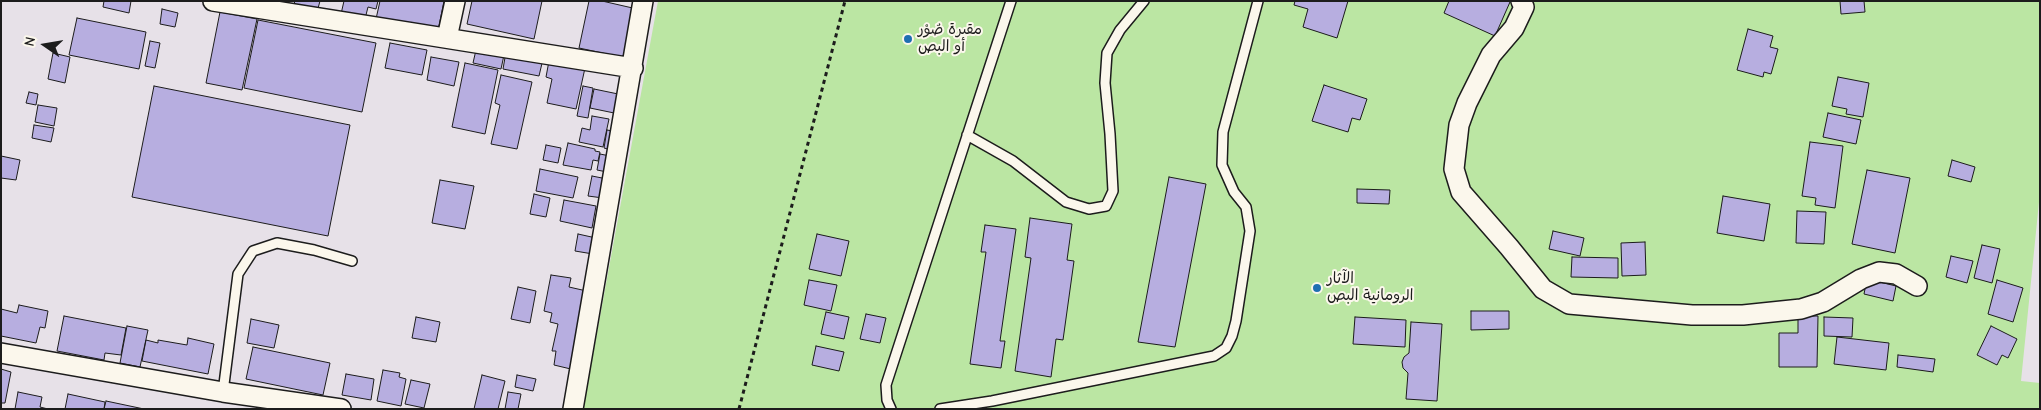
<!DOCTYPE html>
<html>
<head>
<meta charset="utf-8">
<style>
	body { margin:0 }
	#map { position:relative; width:2041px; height:410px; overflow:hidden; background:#e7e1e8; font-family:"Comic Neue",sans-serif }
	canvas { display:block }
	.frame { position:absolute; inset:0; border:2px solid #1c1c1c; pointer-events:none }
	.north { position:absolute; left:20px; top:20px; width:50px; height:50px; -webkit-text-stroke:4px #fbf7ec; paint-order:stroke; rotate:283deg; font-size:14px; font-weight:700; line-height:20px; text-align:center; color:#1c1c1c }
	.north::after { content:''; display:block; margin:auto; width:18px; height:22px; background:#1c1c1c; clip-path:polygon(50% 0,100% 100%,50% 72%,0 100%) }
</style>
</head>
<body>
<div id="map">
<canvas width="2041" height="410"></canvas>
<div class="frame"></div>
<div class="north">N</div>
</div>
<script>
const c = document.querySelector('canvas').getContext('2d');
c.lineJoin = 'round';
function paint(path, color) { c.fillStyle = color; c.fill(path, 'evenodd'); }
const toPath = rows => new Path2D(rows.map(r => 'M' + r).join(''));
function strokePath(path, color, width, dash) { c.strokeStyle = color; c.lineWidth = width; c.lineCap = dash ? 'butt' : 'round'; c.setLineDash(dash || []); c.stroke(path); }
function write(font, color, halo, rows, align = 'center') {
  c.font = font + ' "Comic Neue","Playpen Sans Arabic",sans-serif'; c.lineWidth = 4; c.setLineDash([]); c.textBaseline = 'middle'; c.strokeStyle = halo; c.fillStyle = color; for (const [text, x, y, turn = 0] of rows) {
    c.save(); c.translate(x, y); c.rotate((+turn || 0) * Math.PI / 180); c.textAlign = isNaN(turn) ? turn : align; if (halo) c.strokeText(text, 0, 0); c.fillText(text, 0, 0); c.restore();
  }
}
const green = toPath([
	[658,1,2040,1,2040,192,2021,381,2040,383,2040,409,583,409]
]);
const building = toPath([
	[104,1,131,1,129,13,103,7,104,1],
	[295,1,320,1,317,12,293,7,295,1],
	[344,1,378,1,376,9,368,7,365,19,341,14,344,1],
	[380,1,444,1,438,31,376,19,380,1],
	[472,1,542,1,534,39,467,24,472,1],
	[589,1,602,1,637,9,626,58,579,48,589,1],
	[1295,1,1348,1,1337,38,1303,27,1308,9,1294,5,1295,1],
	[1449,1,1508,1,1510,2,1495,36,1444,13,1449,1],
	[1840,1,1864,1,1865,12,1841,14,1840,1],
	[162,9,178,13,175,27,160,24,162,9],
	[220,12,257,19,242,90,206,83,220,12],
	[77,18,146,32,139,69,69,55,77,18],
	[258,20,376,43,362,112,244,88,258,20],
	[1748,29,1773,36,1770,47,1778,49,1771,74,1764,72,1763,77,1737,70,1748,29],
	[150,41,160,43,155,68,145,66,150,41],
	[390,43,427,50,422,75,385,68,390,43],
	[476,50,504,55,501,69,473,63,476,50],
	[506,52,543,59,539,76,503,69,506,52],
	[53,53,70,57,65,83,48,79,53,53],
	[431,57,459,62,454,86,427,80,431,57],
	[549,61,585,68,576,109,547,103,552,79,546,77,549,61],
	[465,63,498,70,485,134,452,127,465,63],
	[501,75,532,82,517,149,491,144,500,105,495,103,501,75],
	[1838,77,1869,83,1863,117,1846,114,1847,109,1832,106,1838,77],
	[1324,85,1367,99,1360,120,1352,118,1348,132,1312,121,1324,85],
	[154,86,350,125,328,236,132,197,154,86],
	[583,86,593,88,588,118,577,116,583,86],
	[594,89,623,95,619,114,590,108,594,89],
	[29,92,38,94,36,105,26,103,29,92],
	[38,105,57,108,54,126,35,122,38,105],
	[1828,113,1861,120,1856,144,1823,137,1828,113],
	[592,116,609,119,603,147,579,142,582,128,590,130,592,116],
	[34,125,54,128,51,142,32,138,34,125],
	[607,130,618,132,615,151,604,148,607,130],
	[1810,142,1843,146,1835,208,1815,205,1816,198,1802,196,1810,142],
	[568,143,595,149,595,151,600,152,598,161,593,160,591,170,563,165,568,143],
	[546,145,561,148,558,163,543,160,546,145],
	[600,154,615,157,612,173,597,170,600,154],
	[1,156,20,160,16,180,1,178,1,156],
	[1952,160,1975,167,1971,182,1948,176,1952,160],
	[540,169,578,177,573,198,536,191,540,169],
	[1867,170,1910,178,1895,253,1852,244,1867,170],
	[592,176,607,179,603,198,588,196,592,176],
	[1169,177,1206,184,1175,347,1138,342,1169,177],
	[440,180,474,186,465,229,432,223,440,180],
	[1357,189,1390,190,1389,204,1357,203,1357,189],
	[534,194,550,198,546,217,530,214,534,194],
	[1723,196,1770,204,1764,241,1717,233,1723,196],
	[564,200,596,206,592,228,560,221,564,200],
	[1797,211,1826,212,1824,244,1796,243,1797,211],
	[1030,218,1072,224,1067,260,1074,261,1063,340,1056,339,1051,377,1015,371,1031,258,1025,257,1030,218],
	[985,225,1016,229,1000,341,1005,341,1001,368,970,364,986,252,981,252,985,225],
	[1553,231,1584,238,1580,256,1549,249,1553,231],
	[578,234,596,238,593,254,575,251,578,234],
	[817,234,849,241,841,276,809,269,817,234],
	[1645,242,1646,275,1622,276,1621,243,1645,242],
	[1982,245,2000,249,1992,283,1974,278,1982,245],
	[1951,256,1973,261,1967,283,1946,277,1951,256],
	[1572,257,1618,258,1618,278,1571,277,1572,257],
	[551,275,571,278,569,287,591,292,575,370,554,365,556,351,552,351,558,324,550,322,552,313,544,311,551,275],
	[1867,279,1896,286,1893,301,1864,294,1867,279],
	[809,280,837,285,831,311,804,305,809,280],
	[1997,280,2023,288,2013,322,1988,314,1997,280],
	[518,287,536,291,530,323,511,319,518,287],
	[19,305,48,311,45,328,40,327,36,343,1,336,1,309,17,313,19,305],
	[1471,311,1509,311,1509,329,1471,330,1471,311],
	[826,312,849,317,844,339,821,334,826,312],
	[866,314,886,318,880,343,860,339,866,314],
	[64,316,126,328,121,355,105,353,104,360,57,351,64,316],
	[1798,316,1818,316,1817,367,1779,367,1779,333,1798,333,1798,316],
	[416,317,440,322,436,342,412,338,416,317],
	[1355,317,1406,320,1405,347,1353,344,1355,317],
	[1824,317,1853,318,1852,337,1824,336,1824,317],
	[251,319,279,325,274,348,247,343,251,319],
	[1411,322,1442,324,1437,401,1406,399,1408,373,1403,368,1402,362,1404,357,1409,353,1411,322],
	[127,326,148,330,140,367,120,363,127,326],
	[1991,326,2017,339,2008,358,2002,355,1997,365,1977,355,1991,326],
	[1837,337,1889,343,1886,370,1834,364,1837,337],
	[188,338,214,344,208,374,142,361,146,340,158,343,158,340,187,345,188,338],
	[816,346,844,352,839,371,812,365,816,346],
	[253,347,330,363,323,395,246,379,253,347],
	[1898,355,1935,359,1933,372,1897,367,1898,355],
	[1,369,11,372,5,403,1,403,1,369],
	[383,370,400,373,399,377,406,379,401,406,377,401,383,370],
	[346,374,374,379,371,400,342,395,346,374],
	[482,375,505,381,498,409,474,409,482,375],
	[517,375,536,379,533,391,515,387,517,375],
	[411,380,430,384,424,408,405,404,411,380],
	[18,392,42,397,40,407,48,409,15,409,18,392],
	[508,392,521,394,518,409,505,409,508,392],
	[68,394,105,402,104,409,65,409,68,394],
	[106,401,144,409,104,409,106,401]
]);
const path = toPath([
	[739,409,845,1]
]);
const lane = toPath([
	[967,135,1013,161,1066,202,1089,209,1106,206,1113,191,1110,134,1105,83,1107,53,1120,30,1144,1],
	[223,392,238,274,253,251,277,243,314,250,352,261],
	[891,409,887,400,886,385,1011,1],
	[940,409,992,401,1214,356,1226,348,1232,336,1236,321,1250,231,1246,207,1234,192,1222,165,1223,132,1258,1]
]);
const street = toPath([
	[213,1,633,68],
	[1521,1,1524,7,1514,28,1491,55,1467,103,1459,125,1454,169,1461,192,1509,247,1543,289,1569,304,1692,315,1743,315,1801,309,1823,302,1861,279,1879,272,1896,274,1917,286],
	[447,38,455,1],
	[1,353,223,392,341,409],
	[573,409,643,1]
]);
const markers = [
	[908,39,5,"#1f6fb2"],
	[1317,288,5,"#1f6fb2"]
];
const poiNames = [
	["مقبرة صُوْر",918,30],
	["أو البص",918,47],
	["الآثار",1327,279],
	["الرومانية البص",1327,296]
];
paint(green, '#bbe6a3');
paint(building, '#b7aee0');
strokePath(building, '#1c1c1c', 1);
strokePath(lane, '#1c1c1c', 12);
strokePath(street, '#1c1c1c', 22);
strokePath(path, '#1c1c1c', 3, [4, 4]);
strokePath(lane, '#fbf7ec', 9);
strokePath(street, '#fbf7ec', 19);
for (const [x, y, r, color] of markers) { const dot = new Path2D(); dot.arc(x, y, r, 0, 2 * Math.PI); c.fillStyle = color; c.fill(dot); strokePath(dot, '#fbf7ec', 2); }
write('15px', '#1c1c1c', '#fbf7ec', poiNames, 'left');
</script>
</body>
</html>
